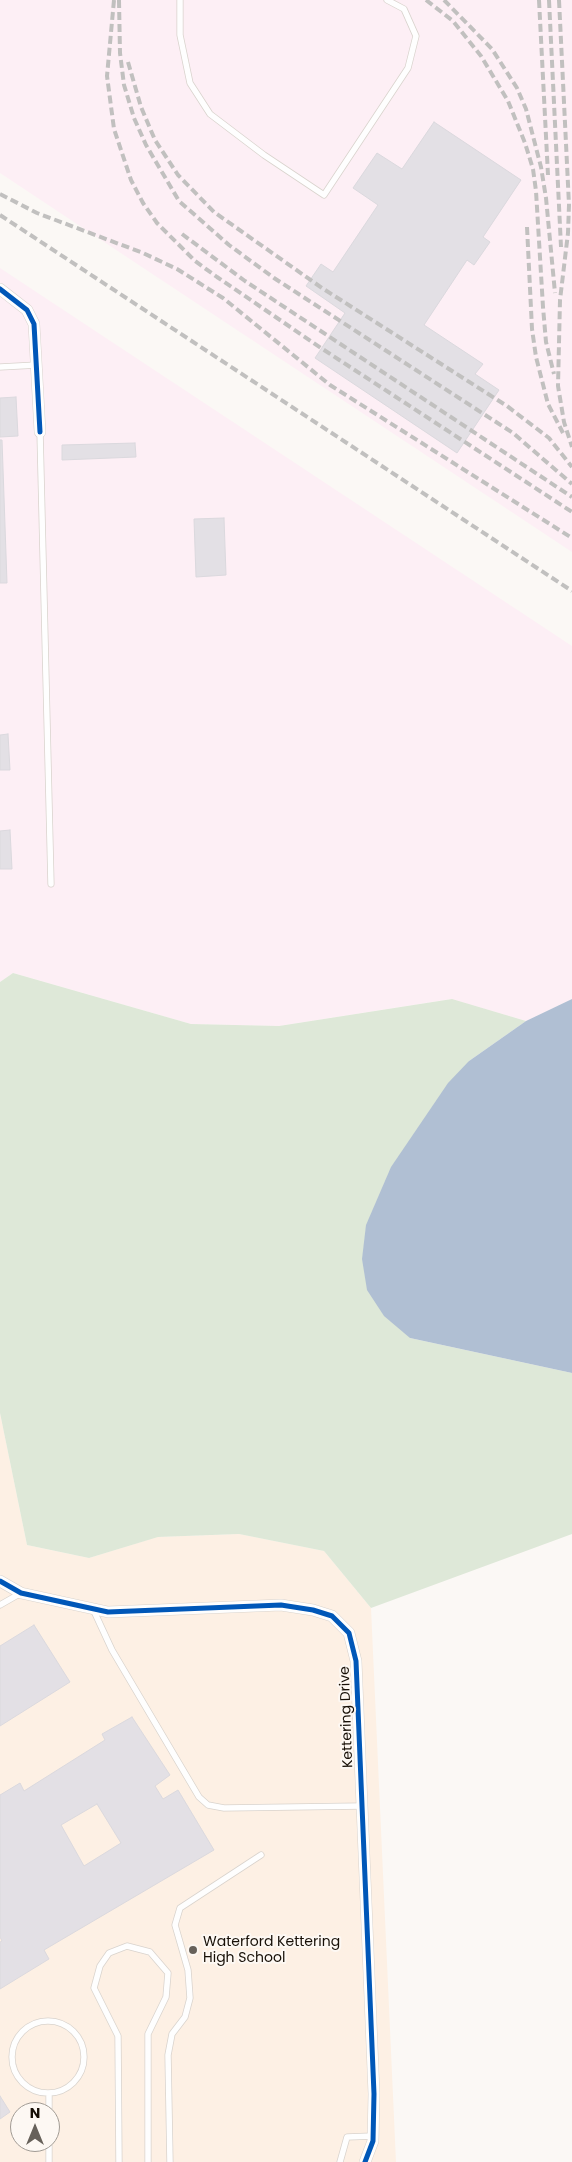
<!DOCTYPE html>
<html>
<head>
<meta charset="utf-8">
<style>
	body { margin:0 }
	#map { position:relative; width:572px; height:2162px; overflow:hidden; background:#fbf8f5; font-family:Poppins,sans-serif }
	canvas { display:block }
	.north { position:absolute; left:10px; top:2102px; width:50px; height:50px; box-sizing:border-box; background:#fdf8f3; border:1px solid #a19b94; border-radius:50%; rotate:0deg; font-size:14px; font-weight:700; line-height:20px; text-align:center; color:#170f06 }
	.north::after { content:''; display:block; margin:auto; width:18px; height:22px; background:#67615a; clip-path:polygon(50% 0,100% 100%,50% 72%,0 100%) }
</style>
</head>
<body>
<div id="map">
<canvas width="572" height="2162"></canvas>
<div class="north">N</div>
</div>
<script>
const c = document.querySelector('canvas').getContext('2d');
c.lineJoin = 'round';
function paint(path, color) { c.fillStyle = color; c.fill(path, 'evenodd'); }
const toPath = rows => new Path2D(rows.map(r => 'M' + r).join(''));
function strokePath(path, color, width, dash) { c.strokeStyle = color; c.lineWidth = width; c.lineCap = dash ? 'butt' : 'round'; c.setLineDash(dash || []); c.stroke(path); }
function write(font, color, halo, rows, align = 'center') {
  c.font = font + ' Poppins,sans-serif'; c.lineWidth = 4; c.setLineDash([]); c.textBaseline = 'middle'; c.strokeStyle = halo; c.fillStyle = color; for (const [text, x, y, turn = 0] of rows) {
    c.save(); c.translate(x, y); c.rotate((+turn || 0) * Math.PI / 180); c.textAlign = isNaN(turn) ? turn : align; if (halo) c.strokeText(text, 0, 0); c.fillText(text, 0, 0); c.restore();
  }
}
const built = toPath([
	[0,1413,27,1545,89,1558,157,1537,239,1534,324,1551,371,1608,396,2162,0,2162],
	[20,2112,50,2112,50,2142,20,2142]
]);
const industrial = toPath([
	[0,0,572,0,572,552,0,173],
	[0,268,572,646,572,999,526,1021,451,999,279,1026,191,1024,13,973,0,982]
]);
const green = toPath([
	[13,973,191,1024,279,1026,452,999,526,1021,469,1061,410,1338,572,1373,572,1534,371,1608,324,1551,239,1534,158,1537,89,1558,27,1545,0,1413,0,982]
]);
const water = toPath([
	[572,999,572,1373,410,1338,384,1316,367,1290,362,1259,366,1225,391,1167,448,1083,469,1061,526,1021]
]);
const building = toPath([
	[434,122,521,180,483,237,490,242,474,265,467,260,424,325,483,364,475,374,499,390,457,453,315,358,345,313,306,286,321,264,333,272,378,205,353,188,377,153,402,169,434,122],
	[16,397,18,436,0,437,0,398,16,397],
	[0,440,2,440,7,583,0,583,0,440],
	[135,443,136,457,62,460,62,445,135,443],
	[224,518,226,575,196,577,194,519,224,518],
	[8,734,10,770,0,770,0,735,8,734],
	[10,830,12,869,0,869,0,831,10,830],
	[34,1625,70,1682,0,1726,0,1646,34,1625],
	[132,1717,170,1775,155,1786,163,1799,178,1790,214,1850,44,1950,49,1959,0,1989,0,1942,2,1941,0,1937,0,1795,20,1783,24,1791,105,1740,102,1734,132,1717],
	[97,1804,121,1843,84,1866,61,1825,97,1804],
	[0,2096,10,2112,0,2119,0,2096]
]);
const service = toPath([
	[180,0,180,35,190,83,210,114,264,155,324,195,408,68,416,36,404,9,387,0],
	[0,367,37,365],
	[40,432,51,884],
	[0,1605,21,1593],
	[93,1609,112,1650,199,1797,208,1805,224,1808,362,1806],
	'12 2057a36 36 0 1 1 72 0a36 36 0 1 1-72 0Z',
	[49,2095,49,2112],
	[49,2142,49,2162],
	[119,2162,118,2036,94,1988,100,1966,109,1953,127,1946,150,1952,168,1973,166,1997,148,2034,148,2162],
	[170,2162,168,2055,172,2034,185,2017,190,1998,188,1970,175,1925,180,1908,261,1855],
	[340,2162,347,2137,373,2136]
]);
const minor = toPath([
	[0,289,27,310,34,324,40,432],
	[0,1581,21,1593,108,1612,281,1605,313,1610,332,1616,349,1633,356,1661,374,2094,373,2141,365,2162]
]);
const rail = toPath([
	[114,0,107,76,114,129,131,180,143,203,157,223,195,261,217,277,321,348,572,512],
	[119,0,120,53,124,85,134,118,146,145,179,201,229,245,274,278,513,433,572,484],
	[426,0,453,21,481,56,508,101,525,143,533,169,536,191,543,307,546,342,554,374],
	[444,0,492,49,517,88,526,109,541,167,546,198,555,293],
	[539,0,548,175],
	[549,0,561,247],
	[559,0,569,205,568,233,560,300,558,386,564,422,572,447],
	[128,62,141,107,155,140,178,175,214,212,322,288,507,406,549,438,572,467],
	[0,194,37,213,143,253,177,269,223,298,330,385,572,538],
	[0,215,572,591],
	[527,227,532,329,536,357,548,404,563,433],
	[182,234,245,281,572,497]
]);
const cycleway = toPath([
	[0,289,27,310,34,324,40,432],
	[0,1581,21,1593,108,1612,281,1605,313,1610,332,1616,349,1633,356,1661,374,2094,373,2141,365,2162]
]);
const markers = [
	[193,1950,5,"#67615a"]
];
const streetNames = [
	["Kettering Drive",347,1717,-92]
];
const poiNames = [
	["Waterford Kettering",203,1942],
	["High School",203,1958]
];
paint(built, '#fdf0e4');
paint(industrial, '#fdeff5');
paint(green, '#dee8d8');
paint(water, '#b0bfd3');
paint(building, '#e3e0e5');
strokePath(building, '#dbd9de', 1);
strokePath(service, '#d9d3cd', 7);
strokePath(minor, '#d9d3cd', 12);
strokePath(service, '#fefefe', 5.5);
strokePath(minor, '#fefefe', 11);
strokePath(rail, '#c1c0bf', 4, [8, 4]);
strokePath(cycleway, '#0057b8', 5);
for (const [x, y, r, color] of markers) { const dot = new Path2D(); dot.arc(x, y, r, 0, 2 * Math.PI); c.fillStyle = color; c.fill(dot); strokePath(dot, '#fdf8f3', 2); }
write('14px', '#170f06', '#fdf8f3', streetNames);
write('14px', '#170f06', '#fdf8f3', poiNames, 'left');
</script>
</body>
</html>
